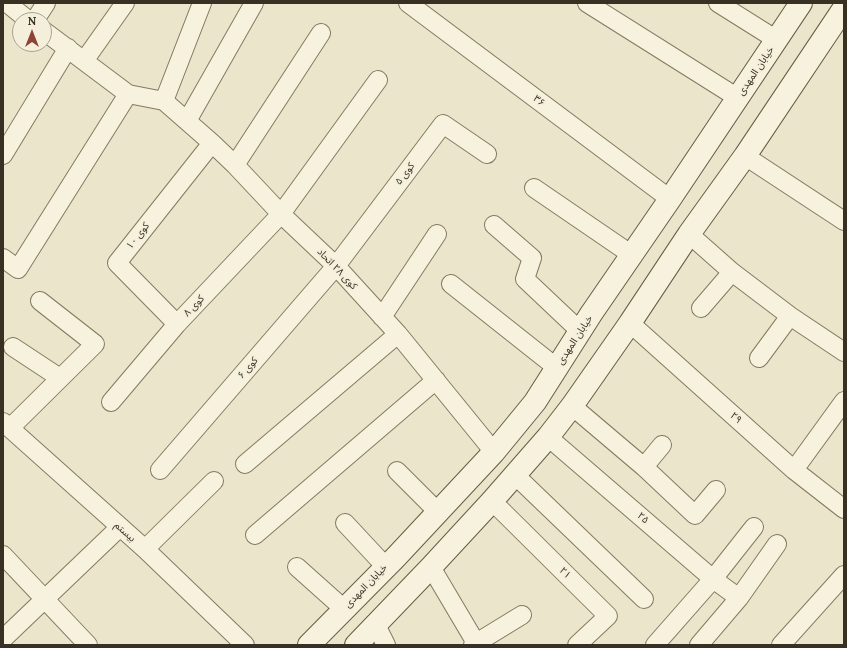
<!DOCTYPE html>
<html>
<head>
<meta charset="utf-8">
<style>
	body { margin:0 }
	#map { position:relative; width:847px; height:648px; overflow:hidden; background:#ebe5cb; font-family:Lora,serif }
	canvas { display:block }
	.frame { position:absolute; inset:0; border:4px solid #383022; pointer-events:none }
	.north { position:absolute; left:12px; top:12px; width:40px; height:40px; box-sizing:border-box; background:#f3efda; border:1px solid #a8a390; border-radius:50%; rotate:0deg; font-size:11px; font-weight:700; line-height:16px; text-align:center; color:#383022 }
	.north::after { content:''; display:block; margin:auto; width:14px; height:18px; background:#8f4236; clip-path:polygon(50% 0,100% 100%,50% 72%,0 100%) }
</style>
</head>
<body>
<div id="map">
<canvas width="847" height="648"></canvas>
<div class="frame"></div>
<div class="north">N</div>
</div>
<script>
const c = document.querySelector('canvas').getContext('2d');
c.lineJoin = 'round';
const toPath = rows => new Path2D(rows.map(r => 'M' + r).join(''));
function strokePath(path, color, width, dash) { c.strokeStyle = color; c.lineWidth = width; c.lineCap = dash ? 'butt' : 'round'; c.setLineDash(dash || []); c.stroke(path); }
function write(font, color, halo, rows, align = 'center') {
  c.font = font + ' Lora,"Noto Sans Arabic",serif'; c.lineWidth = 3.5; c.setLineDash([]); c.textBaseline = 'middle'; c.strokeStyle = halo; c.fillStyle = color; for (const [text, x, y, turn = 0] of rows) {
    c.save(); c.translate(x, y); c.rotate((+turn || 0) * Math.PI / 180); c.textAlign = isNaN(turn) ? turn : align; if (halo) c.strokeText(text, 0, 0); c.fillText(text, 0, 0); c.restore();
  }
}
const street = toPath([
	[7,3,28,20],
	[408,3,670,199],
	[587,3,738,98],
	[718,3,777,40],
	[35,20,46,3],
	[44,31,128,94,164,101,212,143,235,165,281,214,336,266,398,334,494,452],
	[84,61,125,3],
	[164,101,202,3],
	[187,121,254,3],
	[3,155,68,48],
	[745,156,844,221],
	[235,165,321,33],
	[534,188,632,255],
	[494,225,532,258,525,279,580,331],
	[689,234,732,272,790,316,844,352],
	[3,258,18,269,128,94],
	[451,284,557,368],
	[701,308,732,272],
	[382,317,437,234],
	[630,323,794,470,844,509],
	[177,324,117,263,212,143],
	[13,347,60,378],
	[759,358,790,316],
	[111,402,177,324,281,214,378,80],
	[572,406,644,467,695,515,716,490],
	[3,422,145,549,245,645],
	[10,428,95,344,40,301],
	[548,437,713,579,739,598],
	[245,464,398,334],
	[644,467,662,445],
	[160,470,336,266,443,124,487,154],
	[794,470,844,401],
	[397,471,438,512],
	[515,475,644,599],
	[492,501,608,616,577,645],
	[345,523,386,567],
	[255,535,436,380],
	[145,549,214,481],
	[3,555,88,645],
	[297,567,344,609],
	[431,567,476,643],
	[376,625,386,645],
	[3,639,120,527],
	[473,645,522,615],
	[655,645,713,579,754,527],
	[699,645,739,598,777,544],
	[781,645,844,575]
]);
const secondary = toPath([
	[309,645,396,557,494,452,535,402,591,314,670,199,801,3],
	[356,645,431,567,492,501,548,437,572,406,630,323,689,234,745,156,844,8]
]);
const streetNames = [
	["خیابان المهدی",756,71,-56],
	["۳۶",539,101,37],
	["کوی ۵",405,174,-53],
	["کوی ۱۰",138,236,-52],
	["کوی ۲۸ اتحاد",337,269,46],
	["کوی ۸",194,306,-46],
	["خیابان المهدی",575,340,-57],
	["کوی ۶",248,368,-49],
	["۲۹",736,418,42],
	["۲۵",643,518,41],
	["بیستم",125,532,42],
	["۲۱",565,573,45],
	["خیابان المهدی",366,586,-46]
];
strokePath(street, '#867960', 20);
strokePath(secondary, '#685b43', 24);
strokePath(street, '#f6f2dd', 18);
strokePath(secondary, '#f6f2dd', 22);
write('10px', '#383022', '#f3efda', streetNames);
</script>
</body>
</html>
